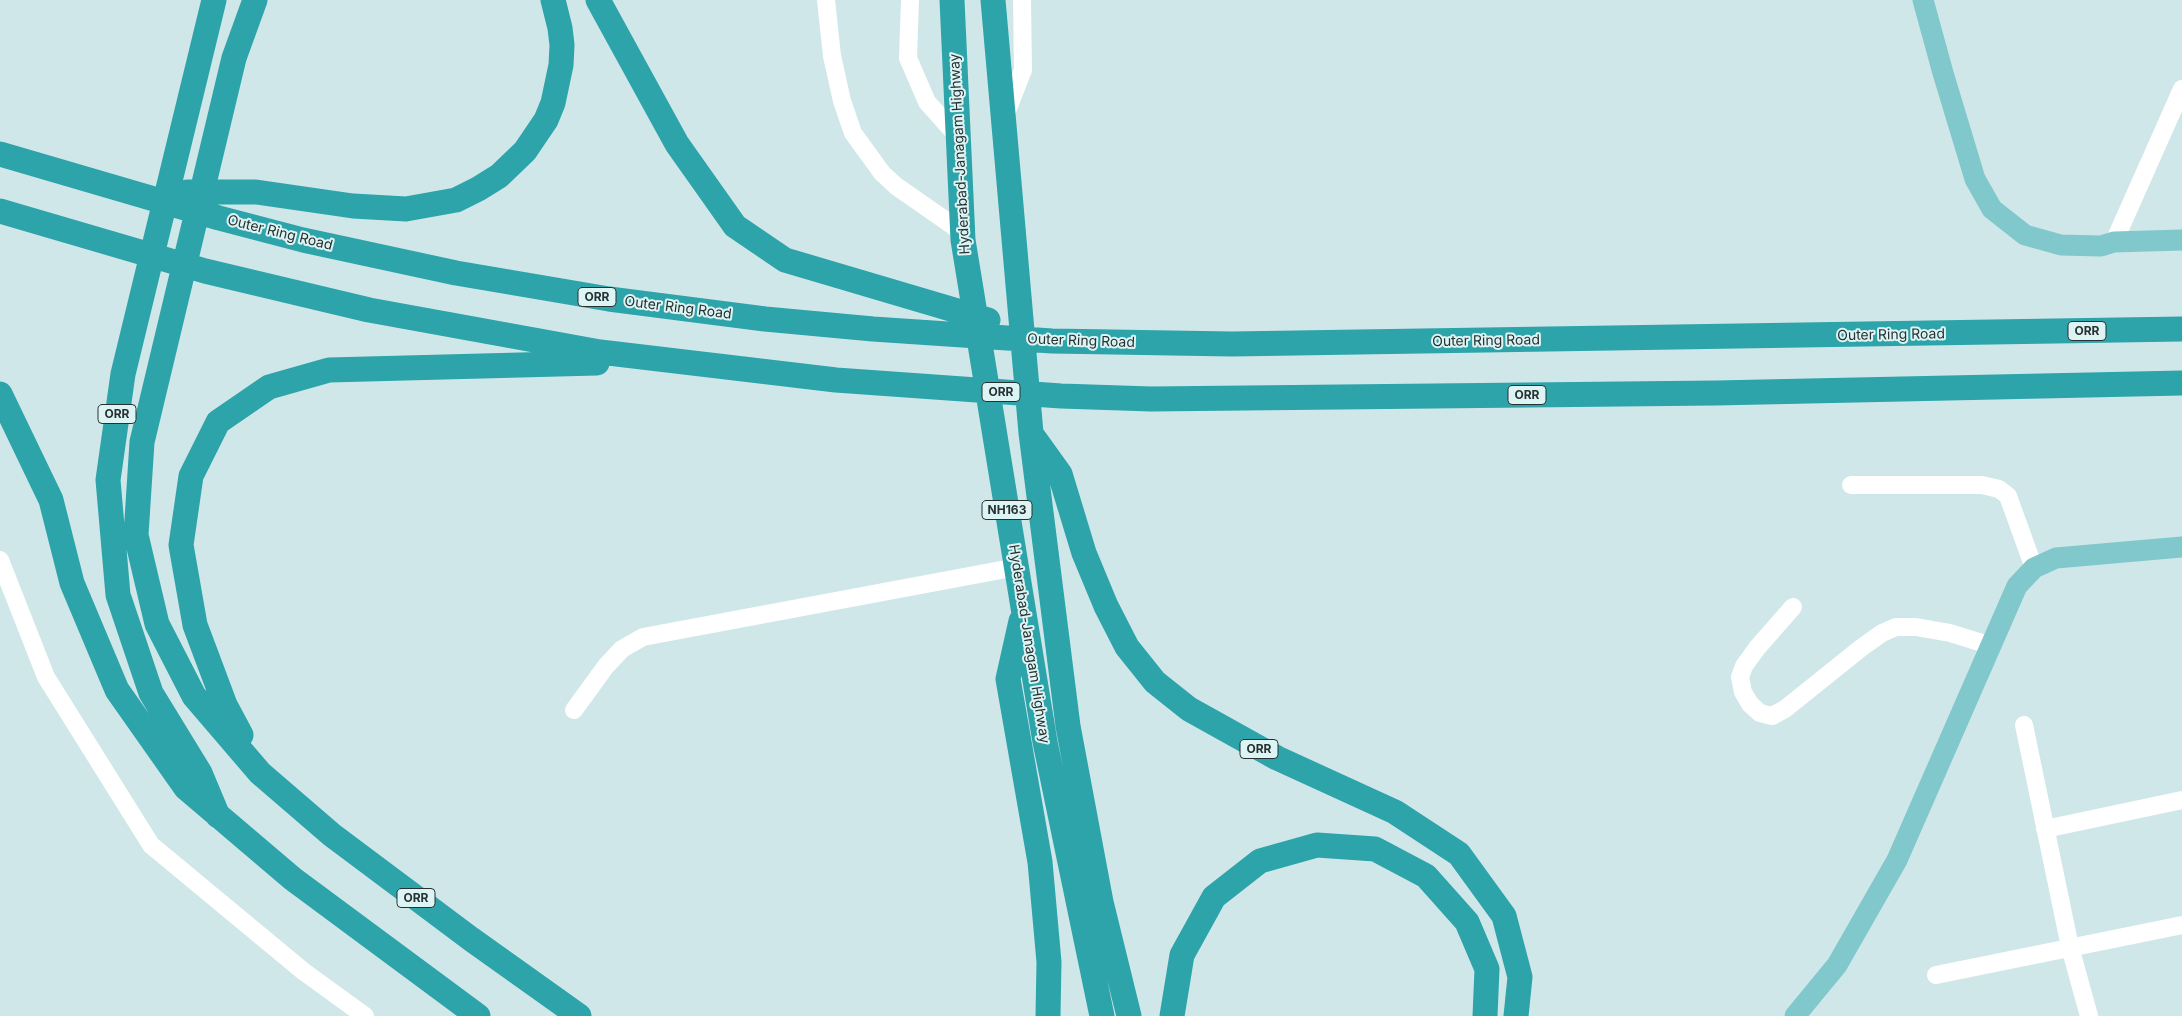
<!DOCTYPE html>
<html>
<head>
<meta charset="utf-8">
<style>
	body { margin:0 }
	canvas { display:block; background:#cfe7e8 }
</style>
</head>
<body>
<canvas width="2182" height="1016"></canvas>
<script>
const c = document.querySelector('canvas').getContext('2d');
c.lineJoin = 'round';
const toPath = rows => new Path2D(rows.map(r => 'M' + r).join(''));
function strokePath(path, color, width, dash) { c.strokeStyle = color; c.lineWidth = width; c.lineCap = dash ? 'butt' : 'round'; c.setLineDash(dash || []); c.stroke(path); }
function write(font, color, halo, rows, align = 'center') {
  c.font = font + ' Inter,sans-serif'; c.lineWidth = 4; c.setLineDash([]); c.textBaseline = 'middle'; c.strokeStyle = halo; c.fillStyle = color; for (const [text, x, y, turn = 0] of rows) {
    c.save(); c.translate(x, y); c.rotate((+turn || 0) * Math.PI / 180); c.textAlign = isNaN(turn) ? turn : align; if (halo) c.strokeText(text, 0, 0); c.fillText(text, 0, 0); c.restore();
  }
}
const minor = toPath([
	[826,0,832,56,842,101,853,133,882,173,896,186,962,232],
	[910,0,908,58,927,102,959,138],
	[1005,116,1023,70,1022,0],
	[2114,242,2182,89],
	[1851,485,1982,485,1999,489,2008,496,2034,568],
	[0,560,46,677,151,845,303,971,365,1016],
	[1793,607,1757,648,1744,666,1740,677,1743,692,1750,704,1760,713,1772,716,1785,709,1861,648,1882,633,1896,627,1916,627,1950,633,1992,646],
	[574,710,606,666,622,649,643,637,1017,567],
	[2024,725,2070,947,2089,1016],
	[2045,829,2182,800],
	[1936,975,2182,925]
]);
const major = toPath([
	[1923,0,1943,73,1975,179,1992,209,2025,235,2061,245,2101,246,2114,242,2182,240],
	[1795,1016,1837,965,1897,860,2017,586,2034,568,2056,558,2182,547]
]);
const highway = toPath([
	[214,0,123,374,108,480,118,595,151,693,200,773,218,816],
	[255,0,234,58,142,442,136,535,157,624,194,696,260,773,332,835,471,939,579,1016],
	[598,0,677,144,735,226,785,260,988,320],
	[952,0,963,240,1045,742,1102,1016],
	[993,0,1031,433,1068,726,1101,902,1129,1016],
	[0,154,219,218,303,240,456,273,609,299,765,319,873,329,1052,341,1232,344,2182,329],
	[187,192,256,192,353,206,406,209,456,200,478,189,499,176,525,151,546,120,553,103,561,65,562,45,560,28,553,0],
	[0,211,205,271,369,310,600,352,836,380,1061,396,1151,399,1716,393,2182,383],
	[0,394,51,500,72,583,117,690,186,788,293,879,478,1016],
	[1032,435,1060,474,1084,553,1106,606,1127,647,1155,682,1189,709,1277,758,1395,812,1459,854,1504,916,1520,977,1516,1016],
	[1021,621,1008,679,1040,862,1049,962,1048,1016],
	[241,735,225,705,195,625,181,545,191,476,218,422,269,387,329,370,597,363],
	[1172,1016,1182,955,1214,897,1260,861,1317,845,1375,849,1426,876,1467,922,1487,969,1485,1016]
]);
const shields = [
	[597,297,38],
	[2087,331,38],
	[1001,392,38],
	[1527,395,38],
	[117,414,38],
	[1007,510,50],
	[1259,749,38],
	[416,898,38]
];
const shieldNames = [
	["ORR",597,297],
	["ORR",2087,331],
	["ORR",1001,392],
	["ORR",1527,395],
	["ORR",117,414],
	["NH163",1007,510],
	["ORR",1259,749],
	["ORR",416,898]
];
const streetNames = [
	["Hyderabad-Janagam Highway",960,154,-93],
	["Outer Ring Road",280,233,14],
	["Outer Ring Road",678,308,7],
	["Outer Ring Road",1891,335,-1],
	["Outer Ring Road",1081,341,2],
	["Outer Ring Road",1486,341,-1],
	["Hyderabad-Janagam Highway",1029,644,81]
];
strokePath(minor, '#fff', 18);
strokePath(major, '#81c8cc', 21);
strokePath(highway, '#2da4aa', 25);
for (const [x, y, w] of shields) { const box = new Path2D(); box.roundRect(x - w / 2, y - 9.5, w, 19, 4); c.fillStyle = '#ddf4f5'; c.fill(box); strokePath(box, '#283131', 1); }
write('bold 12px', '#283131', null, shieldNames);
write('14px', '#283131', '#ddf4f5', streetNames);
</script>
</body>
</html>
